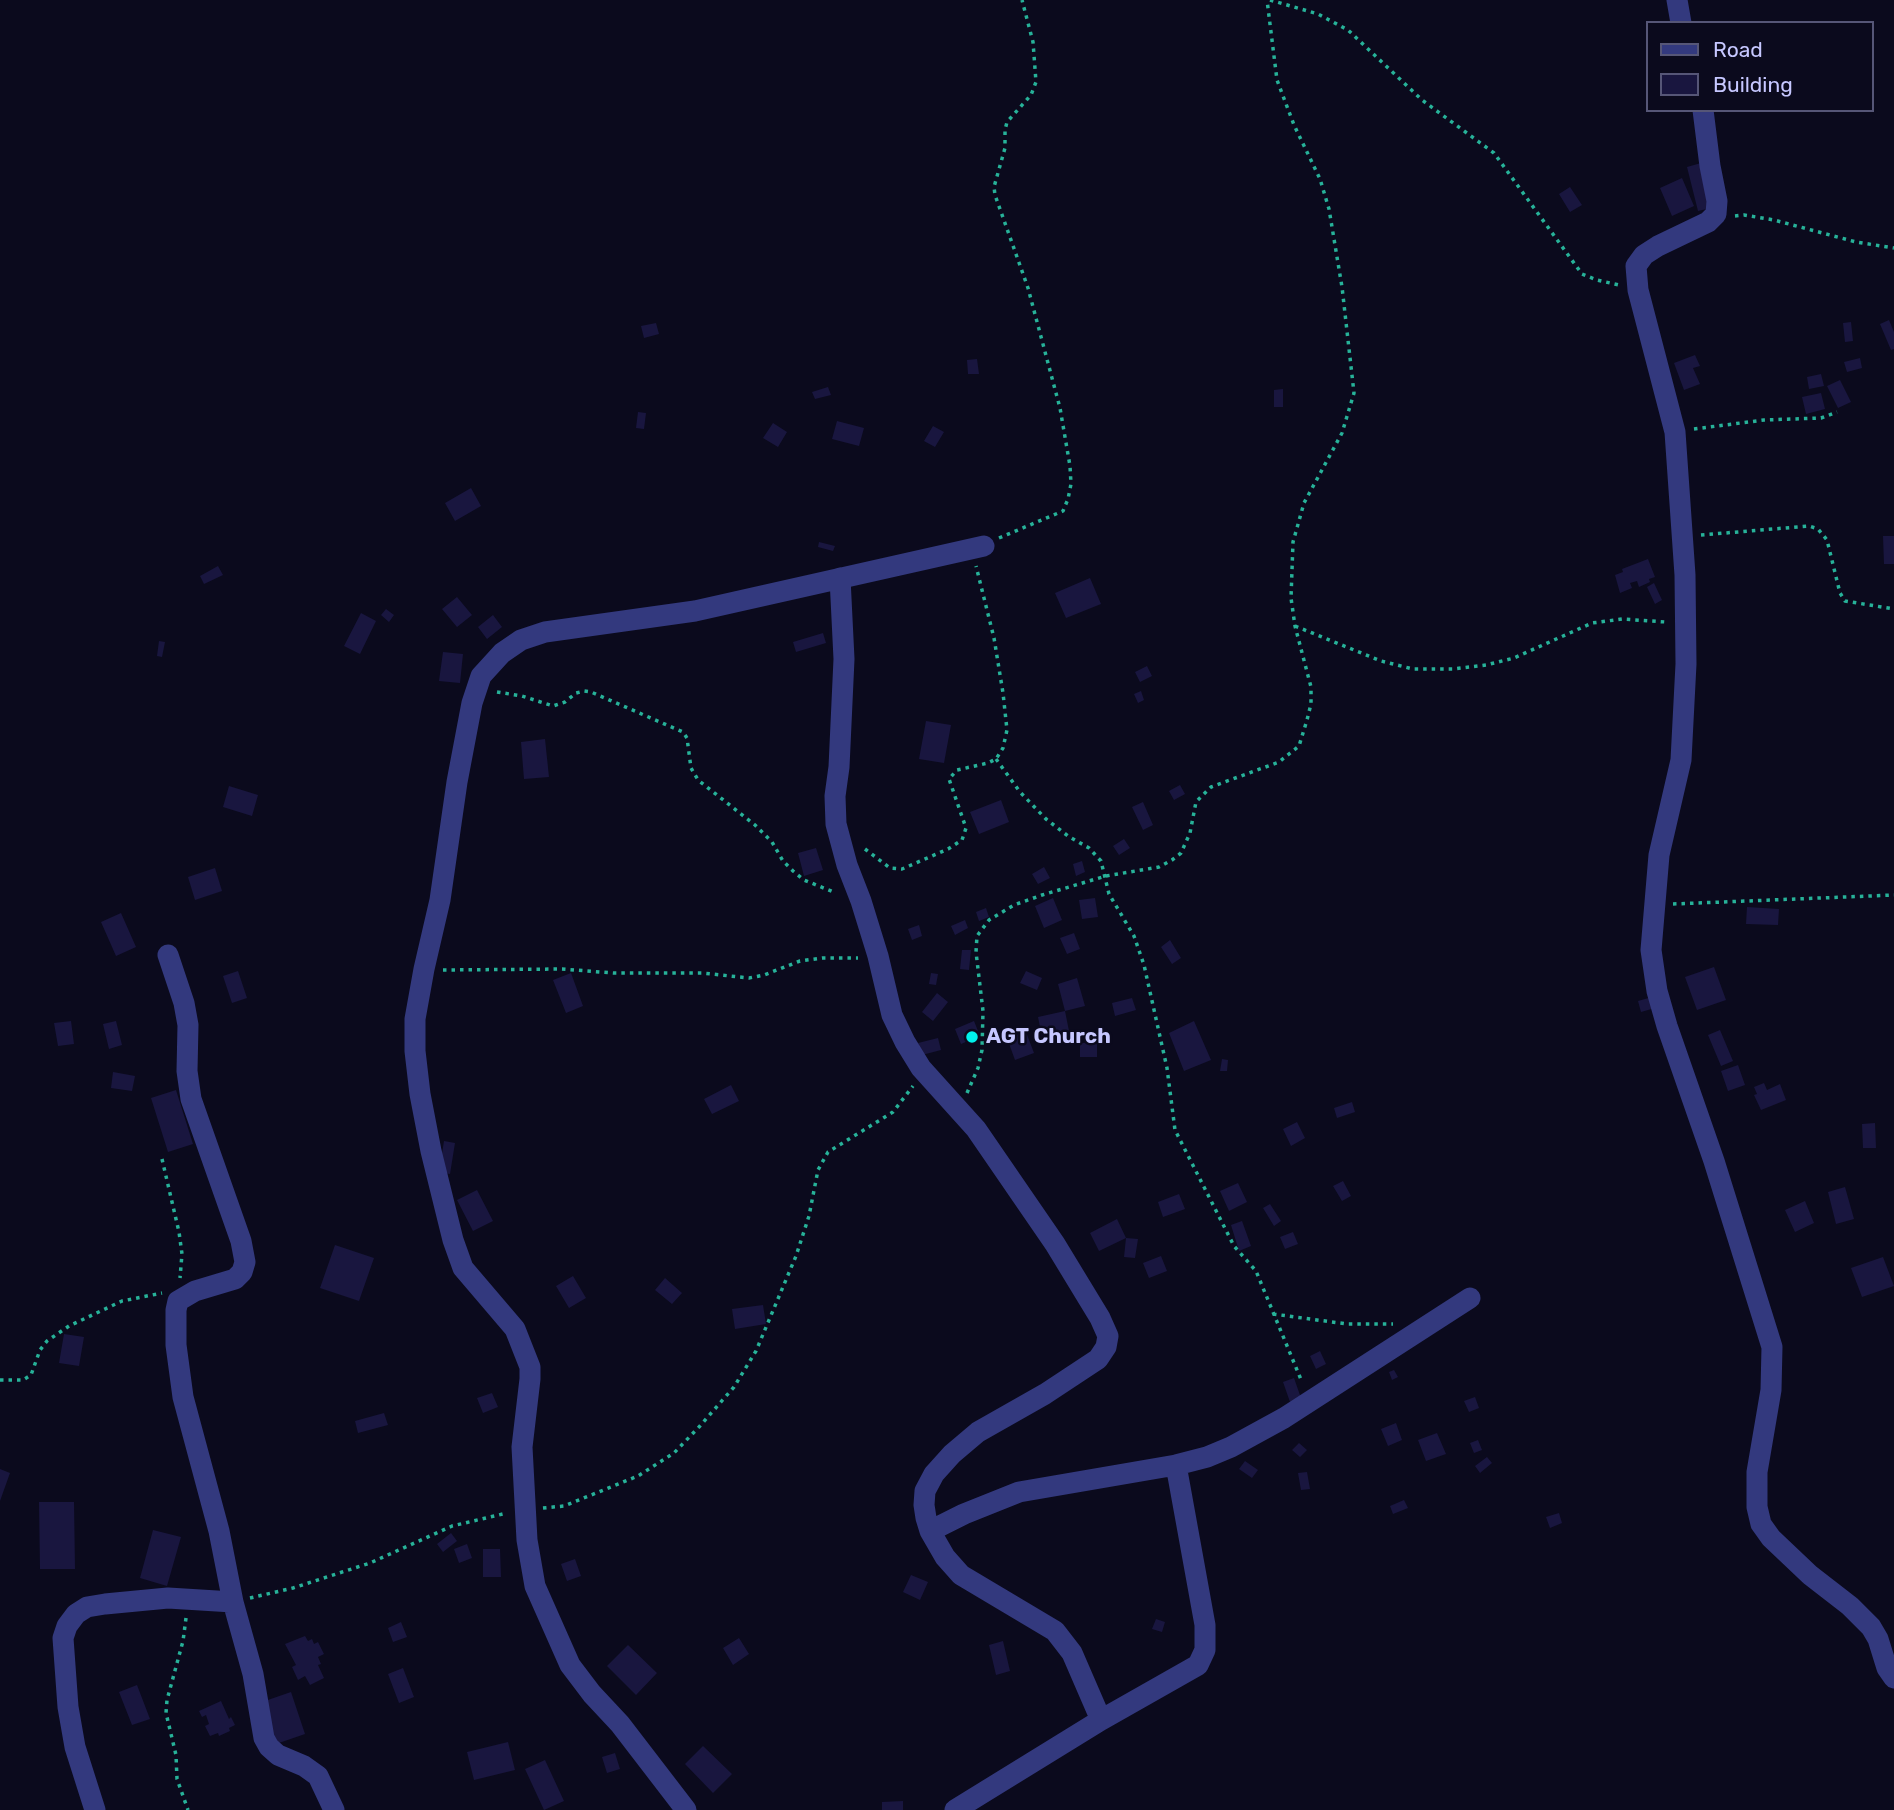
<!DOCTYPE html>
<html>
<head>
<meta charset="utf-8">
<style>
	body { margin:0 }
	#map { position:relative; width:1894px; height:1810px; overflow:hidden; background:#0b0a1d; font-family:Rubik,sans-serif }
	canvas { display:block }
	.legend { position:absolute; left:1646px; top:21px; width:228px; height:91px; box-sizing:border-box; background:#0b0a1d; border:2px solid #565677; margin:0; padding:9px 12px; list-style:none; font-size:21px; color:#c6c7ff }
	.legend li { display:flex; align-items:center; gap:14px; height:35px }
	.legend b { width:35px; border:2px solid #565677 }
</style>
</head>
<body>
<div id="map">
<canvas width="1894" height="1810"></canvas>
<ul class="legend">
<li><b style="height:9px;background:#33397e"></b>Road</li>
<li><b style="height:19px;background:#19163f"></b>Building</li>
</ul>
</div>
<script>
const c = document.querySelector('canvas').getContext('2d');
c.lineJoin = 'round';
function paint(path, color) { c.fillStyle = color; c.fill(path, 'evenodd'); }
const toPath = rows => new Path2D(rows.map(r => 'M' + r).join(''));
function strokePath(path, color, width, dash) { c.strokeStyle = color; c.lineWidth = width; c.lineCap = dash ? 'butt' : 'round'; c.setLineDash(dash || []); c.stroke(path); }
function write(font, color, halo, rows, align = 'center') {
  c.font = font + ' Rubik,sans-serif'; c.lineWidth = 5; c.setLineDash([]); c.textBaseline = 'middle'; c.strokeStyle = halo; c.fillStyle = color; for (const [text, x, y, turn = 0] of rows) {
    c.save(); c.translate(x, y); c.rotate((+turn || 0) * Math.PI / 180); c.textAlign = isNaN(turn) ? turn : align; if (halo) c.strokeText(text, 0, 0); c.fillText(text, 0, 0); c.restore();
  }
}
const building = toPath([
	[1701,163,1711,208,1698,211,1687,167],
	[1682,178,1694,206,1672,216,1660,188],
	[1570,187,1582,205,1570,212,1559,194],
	[1889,320,1894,332,1894,349,1891,350,1880,324],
	[1851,322,1853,341,1845,342,1843,323],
	[656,323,659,334,644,338,641,326],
	[1695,355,1700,366,1693,368,1700,384,1684,390,1674,363],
	[1860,358,1862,368,1847,372,1844,362],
	[977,359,979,374,968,374,967,360],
	[1821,374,1824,386,1809,389,1807,377],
	[1840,380,1851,402,1838,408,1827,386],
	[828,387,831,395,815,399,812,392],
	[1283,389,1283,407,1274,407,1274,390],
	[1821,393,1825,409,1806,414,1802,397],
	[638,412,646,413,644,429,636,428],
	[837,421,864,428,859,446,832,439],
	[773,423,787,432,778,447,763,438],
	[933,426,944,432,935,447,924,441],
	[471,488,481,506,455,521,445,503],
	[1883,536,1894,536,1894,564,1884,564],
	[819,542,835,546,833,551,818,547],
	[1648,559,1655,577,1649,579,1650,582,1639,587,1637,581,1630,583,1632,588,1620,593,1615,575,1623,572,1622,569],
	[218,566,223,575,204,584,200,576],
	[1090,578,1101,604,1066,618,1055,593],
	[1654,583,1662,600,1655,604,1647,587],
	[457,597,472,615,457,627,442,609],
	[386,609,394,615,389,622,381,615],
	[361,613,376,621,360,654,344,646],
	[493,615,502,627,487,639,478,627],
	[823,633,826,643,796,652,793,642],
	[159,641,165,642,162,657,157,656],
	[443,652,463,654,460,683,439,681],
	[1147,666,1152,676,1140,682,1135,672],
	[1141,691,1144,700,1138,703,1134,694],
	[926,721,951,725,944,763,919,759],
	[545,739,549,777,524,779,521,742],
	[1180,785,1185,794,1174,800,1169,791],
	[229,786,258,795,252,816,223,807],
	[1001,800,1009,822,979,834,970,812],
	[1143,802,1153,825,1143,830,1132,807],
	[1124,839,1130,848,1119,855,1113,846],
	[816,848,823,870,804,876,798,853],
	[1082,861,1085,872,1076,876,1073,864],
	[1044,867,1050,878,1038,884,1032,874],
	[215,868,222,891,195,900,188,877],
	[1053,898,1062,920,1044,928,1035,906],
	[1095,898,1098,917,1082,919,1079,900],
	[1747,907,1779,909,1778,925,1746,924],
	[986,908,989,917,979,921,976,912],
	[121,913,136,947,116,956,101,922],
	[965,920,968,928,955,935,951,926],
	[919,925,922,936,912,940,908,929],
	[1074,933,1080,949,1067,954,1060,938],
	[1170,940,1181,958,1172,964,1161,947],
	[962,950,971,950,969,970,960,969],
	[1714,967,1726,1000,1697,1010,1685,977],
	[238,971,247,998,232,1003,223,976],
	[1026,971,1042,978,1037,990,1020,983],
	[571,973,583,1006,566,1013,553,980],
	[931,973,938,974,936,985,929,984],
	[1077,978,1085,1006,1065,1011,1058,984],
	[937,993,948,1002,933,1021,922,1012],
	[1652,997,1655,1008,1641,1012,1638,1001],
	[1132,998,1136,1010,1115,1016,1112,1003],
	[1065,1011,1070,1036,1043,1042,1038,1017],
	[71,1021,74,1044,58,1046,54,1023],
	[116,1021,122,1045,109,1049,103,1024],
	[974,1021,980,1036,961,1044,955,1029],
	[1194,1021,1211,1060,1184,1071,1169,1033],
	[1720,1030,1733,1061,1721,1066,1708,1035],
	[1026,1032,1034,1053,1015,1060,1007,1038],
	[938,1038,941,1050,922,1055,918,1043],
	[1080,1043,1097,1043,1097,1057,1080,1057],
	[1222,1059,1228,1060,1227,1071,1220,1071],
	[1738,1065,1745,1085,1728,1091,1721,1071],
	[113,1072,135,1076,132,1091,111,1088],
	[1764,1083,1767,1090,1780,1084,1786,1100,1761,1110,1754,1095,1757,1094,1754,1087],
	[731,1085,739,1101,712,1114,704,1099],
	[176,1090,193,1144,168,1152,151,1098],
	[1352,1102,1355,1112,1337,1118,1334,1108],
	[1297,1122,1305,1138,1291,1146,1283,1129],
	[1875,1123,1876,1148,1863,1148,1862,1124],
	[444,1141,455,1143,450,1174,439,1172],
	[1343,1181,1351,1196,1342,1201,1333,1186],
	[1238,1183,1247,1202,1229,1211,1220,1191],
	[1845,1187,1854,1219,1836,1224,1828,1192],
	[477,1190,493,1221,473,1231,457,1200],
	[1179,1194,1185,1209,1163,1217,1158,1202],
	[1805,1201,1814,1223,1795,1232,1785,1210],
	[1270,1204,1281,1221,1274,1226,1263,1208],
	[1117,1219,1126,1238,1138,1239,1135,1258,1124,1257,1126,1238,1099,1251,1090,1233],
	[1242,1221,1251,1246,1239,1251,1231,1225],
	[1293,1232,1298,1244,1285,1249,1280,1237],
	[335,1245,374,1258,359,1301,320,1288],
	[1161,1256,1167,1271,1149,1278,1143,1263],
	[1883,1257,1894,1286,1862,1297,1851,1268],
	[573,1276,586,1298,569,1308,556,1286],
	[665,1278,682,1293,672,1304,655,1290],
	[763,1305,766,1324,735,1329,732,1309],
	[64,1334,84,1337,79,1366,59,1363],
	[1320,1351,1326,1364,1316,1369,1310,1356],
	[1394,1370,1398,1377,1392,1380,1389,1372],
	[1294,1378,1301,1398,1290,1402,1283,1382],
	[492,1393,498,1407,483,1413,477,1398],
	[1475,1397,1479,1408,1469,1412,1464,1401],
	[384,1413,388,1425,358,1433,355,1421],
	[1396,1423,1402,1440,1388,1446,1381,1429],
	[1437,1433,1446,1454,1426,1461,1418,1440],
	[1478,1440,1482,1450,1474,1453,1470,1443],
	[1299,1443,1307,1450,1300,1457,1292,1450],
	[1487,1457,1492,1463,1480,1473,1475,1466],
	[1245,1461,1258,1470,1252,1478,1239,1469],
	[0,1469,10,1473,0,1501],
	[1307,1472,1310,1489,1301,1490,1298,1473],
	[1404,1500,1408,1508,1393,1514,1390,1506],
	[39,1502,74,1502,75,1569,40,1569],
	[1559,1513,1562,1523,1550,1528,1546,1517],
	[153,1530,181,1537,167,1586,140,1578],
	[451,1533,457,1541,443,1552,437,1544],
	[467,1544,472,1558,459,1563,454,1549],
	[483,1549,500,1549,501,1577,483,1577],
	[575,1559,581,1576,567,1581,561,1564],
	[911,1575,928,1582,920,1600,903,1592],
	[1156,1619,1165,1622,1162,1632,1152,1629],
	[401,1622,407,1637,393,1642,388,1628],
	[305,1636,308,1641,312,1639,314,1644,318,1642,324,1654,318,1657,321,1664,318,1665,324,1678,310,1685,305,1676,298,1680,292,1667,296,1665,285,1644],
	[739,1638,749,1654,733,1665,723,1648],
	[1003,1641,1010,1671,996,1675,989,1645],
	[628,1645,657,1673,636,1695,607,1666],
	[403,1668,414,1697,399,1703,388,1674],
	[137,1685,150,1719,132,1725,119,1692],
	[291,1692,305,1734,276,1744,262,1702],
	[221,1701,229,1719,231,1717,235,1725,229,1728,230,1731,219,1736,218,1733,210,1736,205,1726,209,1724,206,1715,202,1717,199,1711],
	[508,1742,515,1770,474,1780,467,1752],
	[703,1746,732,1774,713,1793,685,1764],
	[615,1753,620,1769,607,1773,602,1757],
	[545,1760,564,1801,544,1810,525,1769],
	[903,1801,903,1810,882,1810,882,1802]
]);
const path = toPath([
	[1270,0,1318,14,1348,30,1422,100,1494,153,1582,274,1597,280,1619,285],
	[1735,216,1744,215,1774,220,1856,242,1894,248],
	[1694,429,1764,420,1821,418,1837,412],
	[1701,535,1809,526,1818,529,1827,540,1840,593,1845,601,1894,609],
	[999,538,1063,511,1068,499,1071,484,1070,466,1060,408,1028,288,995,195,994,187,1005,148,1005,130,1007,122,1031,95,1036,82,1033,42,1022,0],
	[1295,626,1381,661,1413,669,1453,669,1486,665,1514,658,1592,623,1622,619,1666,622],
	[497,692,522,696,553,706,565,702,576,693,584,691,591,692,683,732,687,738,691,768,698,780,755,825,772,842,783,861,793,871,804,880,836,893],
	[996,759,1020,792,1046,819,1068,836,1089,848,1101,861,1109,894,1134,936,1144,965,1167,1068,1175,1130,1234,1246,1256,1271,1302,1382],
	[865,849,890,868,902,869,948,849,962,840,966,828,949,779,957,770,988,763,996,759,1003,748,1007,730,1003,693,994,638,976,566],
	[1673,904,1894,895],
	[443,970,562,969,613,973,702,973,749,978,764,975,800,961,822,958,858,958],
	[967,1093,978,1068,982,1050,983,1011,976,952,977,936,989,920,1014,905,1042,895,1106,876,1159,867,1172,860,1181,853,1190,833,1196,802,1211,787,1279,762,1299,746,1307,720,1311,704,1311,687,1295,626,1291,598,1293,542,1304,503,1342,433,1354,393,1342,287,1329,209,1320,179,1294,125,1277,80,1267,0],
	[162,1159,179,1232,182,1254,180,1278],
	[1273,1314,1347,1324,1393,1324],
	[0,1380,23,1380,31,1375,40,1350,47,1341,69,1326,122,1301,162,1293],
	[543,1508,564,1506,638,1476,674,1453,699,1427,734,1387,756,1351,796,1256,809,1216,818,1170,828,1152,893,1112,913,1086],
	[250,1598,293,1588,370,1563,452,1526,507,1513],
	[186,1618,183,1641,167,1700,166,1713,176,1755,177,1779,188,1810]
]);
const minor = toPath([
	[1677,0,1681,23],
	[1703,110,1710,166,1717,201,1716,214,1708,222,1658,246,1644,255,1636,266,1638,290,1675,432,1685,575,1686,664,1681,760,1659,855,1651,950,1657,991,1667,1026,1714,1161,1772,1347,1771,1390,1757,1472,1757,1507,1761,1524,1771,1538,1810,1575,1850,1606,1871,1627,1878,1639,1887,1668,1894,1678],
	[840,578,844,659,839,767,835,796,836,824,847,865,861,901,878,956,892,1015,905,1042,921,1068,976,1129,1055,1244,1100,1318,1108,1336,1106,1347,1098,1359,1045,1394,978,1432,952,1454,934,1474,925,1491,924,1505,926,1518,930,1531,945,1557,961,1575,1055,1631,1072,1653,1101,1720],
	[168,955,184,1003,188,1025,187,1071,191,1099,241,1241,245,1262,242,1272,235,1279,195,1291,178,1301,176,1310,176,1345,183,1397,219,1531,233,1602,253,1674,264,1738,269,1747,278,1755,304,1766,318,1776,334,1810],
	[930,1531,964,1514,1019,1492,1176,1465,1207,1457,1231,1447,1284,1418,1470,1298],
	[95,1810,75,1747,68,1707,63,1638,67,1626,76,1614,87,1607,105,1604,168,1598,233,1602],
	[686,1810,620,1724,592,1694,570,1665,535,1586,527,1540,522,1447,530,1379,530,1367,515,1329,463,1268,453,1240,431,1151,420,1094,415,1051,415,1019,424,969,440,900,457,782,472,703,481,676,502,653,521,640,545,632,695,611,984,546],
	[955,1810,1101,1720,1198,1665,1205,1650,1205,1625,1176,1465]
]);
const markers = [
	[972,1037,7,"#00f1ec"]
];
const poiNames = [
	["AGT Church",986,1037]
];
paint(building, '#19163f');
strokePath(path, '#27b299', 3.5, [3.5, 5]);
strokePath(minor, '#33397e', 21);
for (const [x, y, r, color] of markers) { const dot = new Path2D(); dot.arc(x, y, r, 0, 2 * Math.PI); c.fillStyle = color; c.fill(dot); strokePath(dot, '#0b0a1d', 2.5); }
write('bold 21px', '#c6c7ff', '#0b0a1d', poiNames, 'left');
</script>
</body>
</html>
